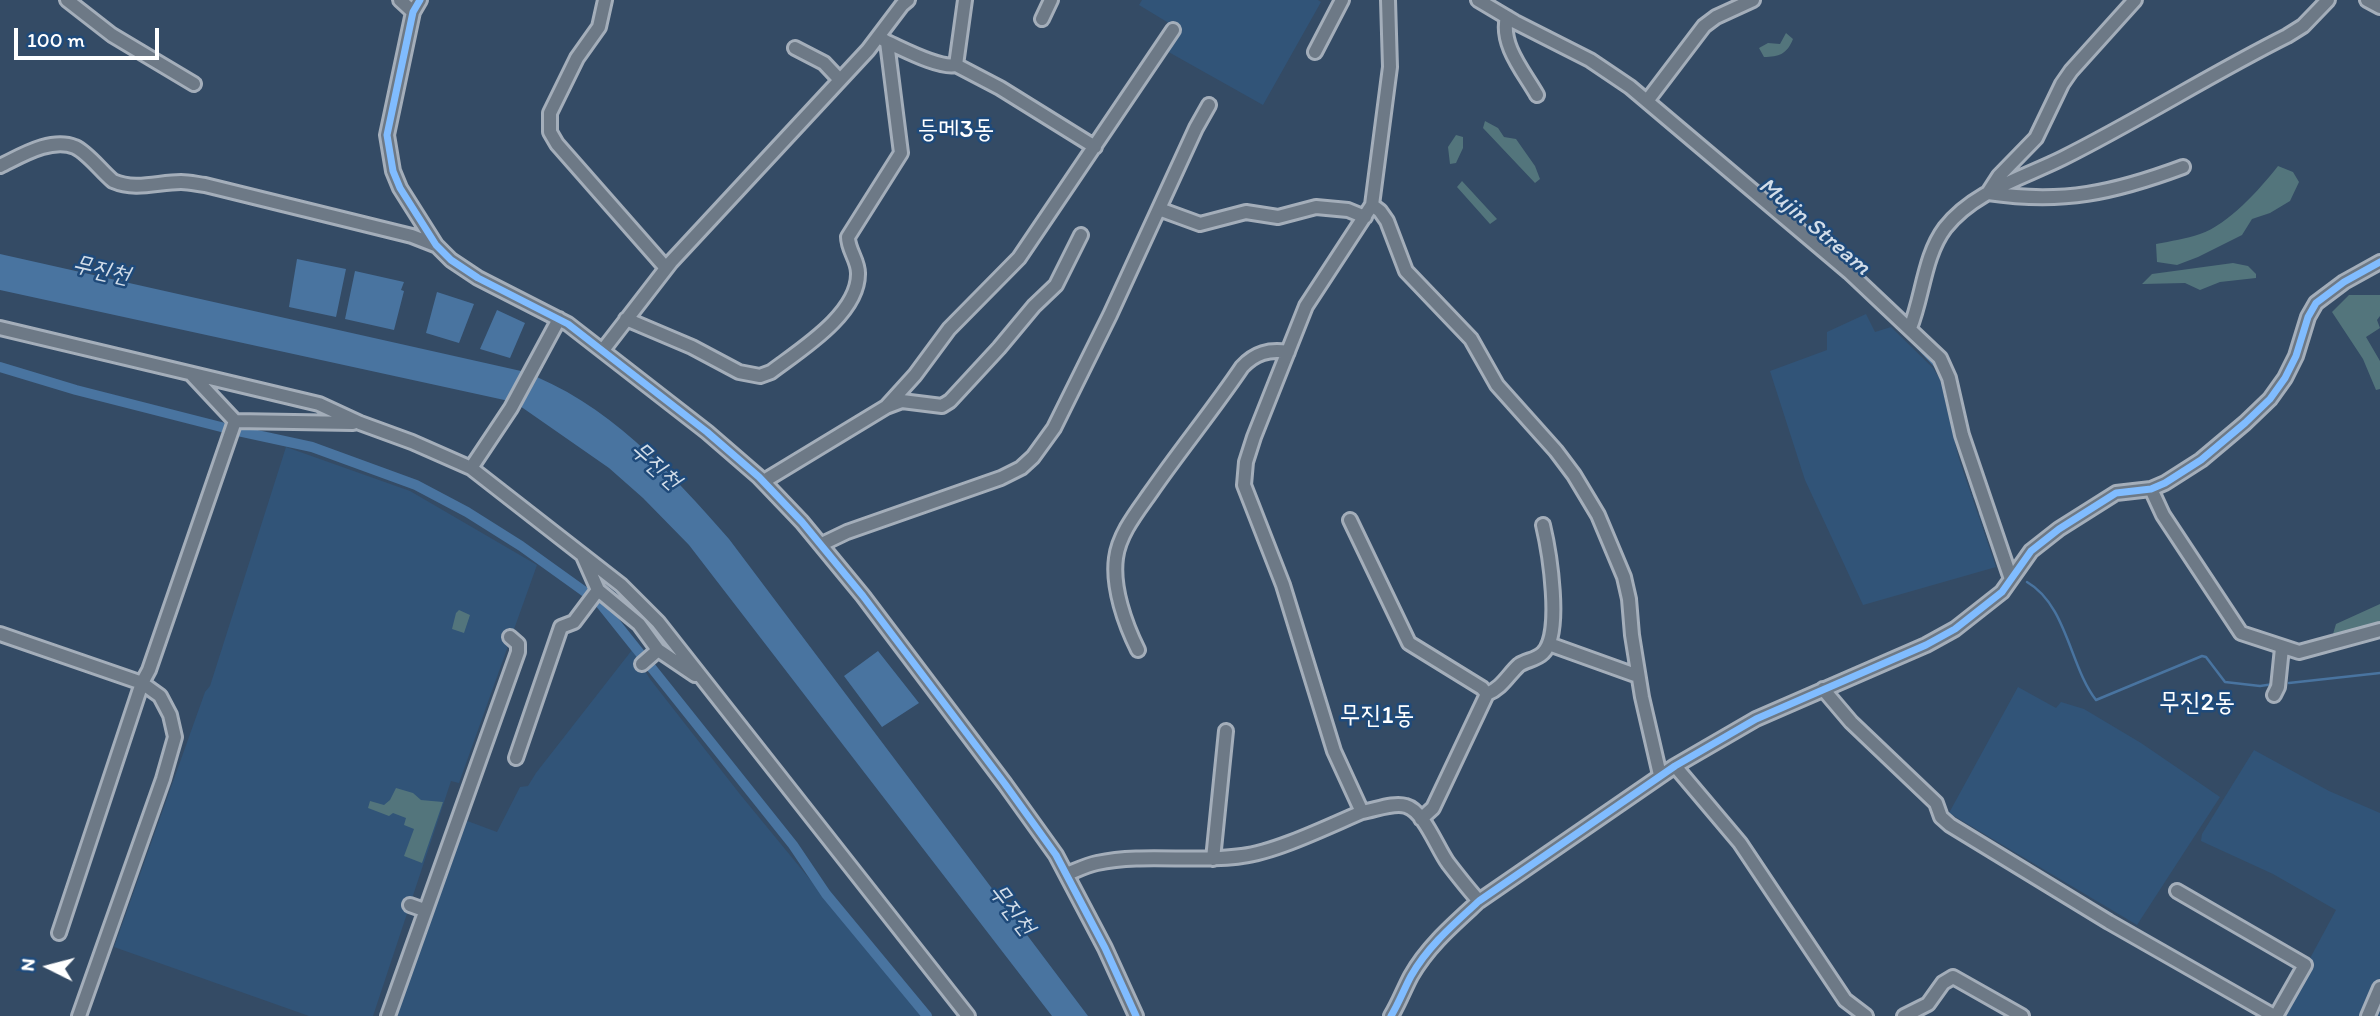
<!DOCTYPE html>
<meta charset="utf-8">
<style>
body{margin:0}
#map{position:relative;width:2380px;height:1016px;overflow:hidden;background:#344b65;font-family:Itim,sans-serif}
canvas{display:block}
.north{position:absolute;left:14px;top:932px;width:70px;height:70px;-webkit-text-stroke:5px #1f4a7a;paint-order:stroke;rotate:276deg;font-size:19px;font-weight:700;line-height:28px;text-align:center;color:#fff}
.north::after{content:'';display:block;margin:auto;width:24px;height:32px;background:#fff;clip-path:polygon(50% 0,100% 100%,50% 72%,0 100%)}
.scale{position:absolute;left:14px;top:28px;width:145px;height:32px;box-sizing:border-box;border:4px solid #fff;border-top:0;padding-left:9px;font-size:21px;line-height:24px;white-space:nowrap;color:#fff;-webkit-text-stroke:5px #1f4a7a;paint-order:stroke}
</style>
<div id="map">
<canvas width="2380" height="1016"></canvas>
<div class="north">N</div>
<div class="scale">100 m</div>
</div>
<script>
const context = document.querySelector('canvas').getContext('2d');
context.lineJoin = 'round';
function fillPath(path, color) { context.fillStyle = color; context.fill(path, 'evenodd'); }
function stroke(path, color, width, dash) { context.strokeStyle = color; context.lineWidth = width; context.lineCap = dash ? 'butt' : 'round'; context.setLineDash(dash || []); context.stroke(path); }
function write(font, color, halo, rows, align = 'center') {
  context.font = font + ' Itim,"Poor Story",sans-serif'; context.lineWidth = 5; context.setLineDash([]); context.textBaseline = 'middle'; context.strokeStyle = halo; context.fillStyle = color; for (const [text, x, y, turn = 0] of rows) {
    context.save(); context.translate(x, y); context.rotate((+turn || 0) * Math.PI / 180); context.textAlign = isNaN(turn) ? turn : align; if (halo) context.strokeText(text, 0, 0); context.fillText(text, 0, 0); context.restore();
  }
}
const built = new Path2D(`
 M1142 0H1318L1321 2 1263 105 1165 50 1177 28 1139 5Z
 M1866 314 1875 332 1891 327 1933 368 1940 379 1959 459 1996 567 1863 605 1805 480 1770 371 1827 350V332Z
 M286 447 410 491 537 565 459 783 451 781 373 1016H309L114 947 205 692 210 686Z
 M632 650 650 679 739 793 922 1016H392L462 819 497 832 520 787 528 786 536 773Z
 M2018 687 2056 708 2061 702 2084 709 2141 743 2220 797 2137 925 1949 813Z
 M2254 750 2329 791 2380 813V1016H2279L2336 910 2273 874 2201 841 2202 834Z`);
const green = new Path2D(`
 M1786 33 1793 39C1787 54 1779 57 1764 57L1759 48 1768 43 1780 44Z
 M1485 121 1498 128 1504 137 1516 139 1535 166 1540 179 1535 183 1483 128Z
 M1456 135 1463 137V148L1456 163 1450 164 1448 147Z
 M2278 166 2293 172 2299 182 2290 201 2270 213 2252 219 2242 235 2198 257 2177 265 2157 262 2156 244C2171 241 2186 239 2200 234 2228 225 2260 189 2278 166Z
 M1462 181 1497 219 1490 224 1457 187Z
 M2233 263 2248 266 2256 274V278L2220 282 2200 290 2185 283 2142 284 2152 274Z
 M2349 295H2380V316L2377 320 2380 328 2366 337 2380 361V389L2376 390 2363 359 2332 312Z
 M2380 604V624L2351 633 2333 634 2336 624Z
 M459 610 470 615 464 633 452 629 456 613Z
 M396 788 413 793 421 800 443 802 422 863 404 856 414 829 404 825 406 818 393 813 389 816 368 808 370 801 384 805 390 800Z`);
const water = new Path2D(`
 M0 254 521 371C607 401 671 473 729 539L1088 1016H1052L689 545 643 498 609 468 520 406 509 401 0 290Z
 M297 259 346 269 336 317 289 307Z
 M355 271 404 282 401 290 404 291 394 330 345 319Z
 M437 292 474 304 459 343 426 333Z
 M497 310 525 323 510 358 480 349Z
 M878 651 919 703 882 727 844 676Z`);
const stream = new Path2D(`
 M1661 123 1763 208
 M1904 333 1936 367
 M1942 379 1949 403
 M1957 440 1975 498
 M1980 513 2002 572
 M2027 582C2067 605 2070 667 2096 700L2202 656 2206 657 2225 682 2260 686 2274 684
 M2289 683 2380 673`);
const canal = new Path2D(`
 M0 367 76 390 225 428
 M238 431 312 447 416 485 467 512 521 546 599 602 793 845 826 894 927 1016`);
const minor = new Path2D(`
 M67 0 112 35 194 84
 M400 0 413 12
 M420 0 413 12 387 135 393 171 400 188 436 245 451 260 478 278 568 324 707 432 759 477 802 522 863 596 1005 784 1056 855 1105 948 1136 1016
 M605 0 599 27 577 58 550 113V132L557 144 666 268
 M1388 0 1390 67 1372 205 1306 306 1254 437 1246 462 1244 485 1283 585 1334 751 1362 812C1375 810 1394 802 1406 806 1424 811 1437 848 1448 863 1458 876 1468 889 1479 901
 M1478 0 1515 22 1590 60 1630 87 1849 272 1940 358 1949 378 1962 435 2011 579
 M2135 0 2071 71 2062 84 2036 138 1999 176 1988 193C2063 204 2113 193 2183 167
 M2367 0 2380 7
 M1507 17C1500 45 1524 72 1537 95
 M1042 19 1051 0
 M887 42C903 49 940 69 956 65L965 0
 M795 48 824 63 840 80
 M1315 52 1342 0
 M956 65 1000 88 1095 147
 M1647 101 1704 26 1716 17 1753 0
 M0 166C21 156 51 137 75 147 88 153 101 171 113 181 136 191 158 182 181 182 189 182 197 184 205 185L412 236 435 245
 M1372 205 1380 211 1387 221 1406 271 1471 339 1497 385 1556 451 1574 475 1598 515 1624 577 1629 599 1632 635 1642 697 1660 775
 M1159 209 1200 224 1246 212 1278 217 1316 207 1348 210 1365 217
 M626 319 692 347 739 372 760 376 771 372C800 350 859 314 858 273 858 260 848 250 848 237L901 153 887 42 879 37
 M0 328 319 404 360 423 412 442 471 468 621 585 658 622 968 1016
 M1910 328C1923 296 1924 256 1945 228 1974 191 2023 178 2063 158 2139 120 2211 74 2287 36L2303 26 2328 0
 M603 350 671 262 868 50 902 5 908 0
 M192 375 235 421 353 423
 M886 407 915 375 949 329 1019 258 1173 30
 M471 468 511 408 559 319
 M764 481 886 407 902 401 942 406 950 401 999 348 1034 306 1056 285 1081 235
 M2151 489 2163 515 2241 633 2299 652 2380 630
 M1350 520 1409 643 1482 688 1487 694 1433 808 1421 819
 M822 544 847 532 1001 478 1021 468 1033 457 1054 428 1110 315 1196 128 1209 105
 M583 556 598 590 639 624 658 650 695 675
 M0 634 142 683 160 696 170 715 175 737 163 779 79 1016
 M1549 644 1638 676
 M1138 650C1125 624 1112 587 1116 558 1119 534 1137 512 1151 492 1180 450 1213 410 1242 367 1255 353 1269 349 1288 352
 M642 664 658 650
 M1823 689 1851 722 1936 803 1941 817 1950 825 2109 922 2274 1016
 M1487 694C1502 688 1508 675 1519 665 1526 660 1536 660 1543 653 1563 634 1549 550 1543 525
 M2274 695 2278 687 2282 648
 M516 758 561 627 574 622 598 590
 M1675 766 1740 843 1845 1000 1866 1016
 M1213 859 1226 731
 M1067 874C1077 870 1087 865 1097 863 1145 853 1194 863 1242 856 1276 852 1329 826 1362 812
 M2177 891 2305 965 2276 1016
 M410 905 424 910
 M59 933 142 683 149 670 235 421
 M388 1016 518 652V644L510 637
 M1391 1016C1399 1003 1404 989 1411 976 1428 946 1454 924 1479 901L1675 766 1756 719 1926 645 1955 629 2002 592 2031 551 2059 529 2116 493 2151 489 2165 483 2201 460 2245 423 2270 399 2285 378 2296 356 2308 317 2316 303 2344 282 2380 262
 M1904 1016 1928 1004 1943 983 1953 977 2022 1016
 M2368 1016 2380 988`);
const cycleway = new Path2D(`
 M420 0 413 12 387 135 393 171 400 188 436 245 451 260 478 278 568 324 707 432 759 477 802 522 863 596 1005 784 1056 855 1105 948 1136 1016
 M1391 1016C1399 1003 1404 989 1411 976 1428 946 1454 924 1479 901L1675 766 1756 719 1926 645 1955 629 2002 592 2031 551 2059 529 2116 493 2151 489 2165 483 2201 460 2245 423 2270 399 2285 378 2296 356 2308 317 2316 303 2344 282 2380 262`);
const waterNames = [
 ["Mujin Stream",1814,227,40],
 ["무진천",101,271,13],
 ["무진천",655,466,42],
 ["무진천",1011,910,52]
];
const quarterNames = [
 ["등메3동",956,130],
 ["무진2동",2197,703],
 ["무진1동",1377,716]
];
fillPath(built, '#315478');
fillPath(green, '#53757c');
fillPath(water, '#4974a0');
stroke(stream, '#4974a0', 2.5);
stroke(canal, '#4974a0', 10);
stroke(minor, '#a4aeba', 18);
stroke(minor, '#6d7986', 12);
stroke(cycleway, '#80bcff', 7);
write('italic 24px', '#d2dde9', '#1f4a7a', waterNames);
write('26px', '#fff', '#1f4a7a', quarterNames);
</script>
